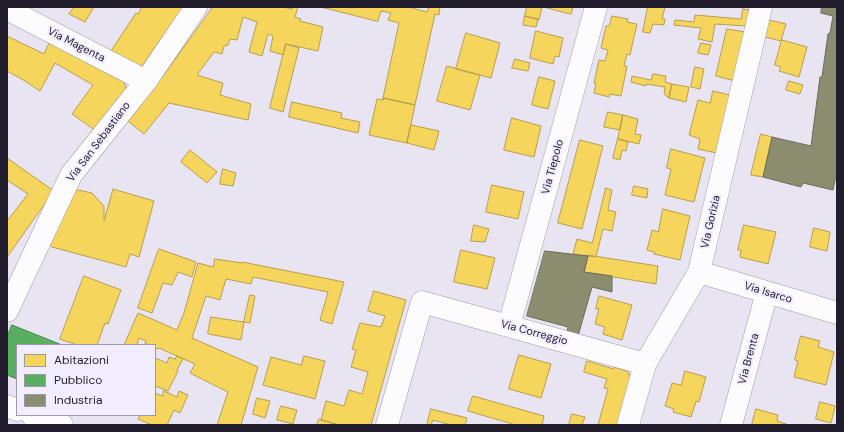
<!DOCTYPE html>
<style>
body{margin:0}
#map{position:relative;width:844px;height:432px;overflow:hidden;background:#e8e4f2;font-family:"DM Sans",sans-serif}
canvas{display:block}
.frame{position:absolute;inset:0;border:8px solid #221d2d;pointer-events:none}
.legend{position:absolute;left:16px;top:344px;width:140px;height:72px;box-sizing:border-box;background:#f1ecfe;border:1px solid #9e99aa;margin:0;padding:5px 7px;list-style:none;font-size:12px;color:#221d2d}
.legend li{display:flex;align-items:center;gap:8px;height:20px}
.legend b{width:20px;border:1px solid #9e99aa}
</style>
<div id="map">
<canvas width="844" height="432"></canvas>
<div class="frame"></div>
<ul class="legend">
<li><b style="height:11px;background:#f6d55c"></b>Abitazioni</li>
<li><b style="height:11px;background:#5aae61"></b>Pubblico</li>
<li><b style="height:11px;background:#8c8c6e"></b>Industria</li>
</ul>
</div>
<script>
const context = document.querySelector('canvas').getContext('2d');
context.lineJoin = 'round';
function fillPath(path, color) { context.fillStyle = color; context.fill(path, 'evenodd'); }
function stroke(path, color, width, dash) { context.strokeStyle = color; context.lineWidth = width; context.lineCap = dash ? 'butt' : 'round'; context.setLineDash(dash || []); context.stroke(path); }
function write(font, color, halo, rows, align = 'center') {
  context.font = font + ' "DM Sans",sans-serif'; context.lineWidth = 4; context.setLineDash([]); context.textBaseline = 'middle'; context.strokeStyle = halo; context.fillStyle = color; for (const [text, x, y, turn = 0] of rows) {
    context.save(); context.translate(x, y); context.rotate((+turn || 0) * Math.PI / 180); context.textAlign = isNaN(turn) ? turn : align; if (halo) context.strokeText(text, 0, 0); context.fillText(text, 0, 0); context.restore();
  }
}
const homes = new Path2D(`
 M74 7H94L85 22 69 14Z
 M142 7H183L142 66 135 68 109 54 136 13 138 14Z
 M213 7H283L292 9 293 7H298L295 17 301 19 300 21 323 27 318 51 286 44 283 55 270 51 273 36 268 34 262 56 249 52 257 22 243 17 237 40 230 39 228 45 224 46 222 54 214 52 197 75 223 83 220 95 251 104 248 120 169 103 144 134 128 121 163 76Z
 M321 7H408L427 12 429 7H440L439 15 435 14 415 105 383 98 399 23 388 20 391 13 381 11 378 21Z
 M527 7H542L539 20 525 16Z
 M544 7H573L571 14Z
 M648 7H665L662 19H665L664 25 653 24 650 33 643 32Z
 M743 9 750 10 746 26 715 24 712 42 698 39 701 28 674 25 675 20 694 22 695 15 741 19Z
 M525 16 538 19 536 27 523 25Z
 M612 16 628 19 627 22 637 24 630 55 627 54 624 66H627L621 96 610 94 609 97 594 93 596 83H594L599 60 605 61 608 50 601 48 606 26H609Z
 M769 20 786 24 781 41 765 37Z
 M727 29 745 32 735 81 716 76Z
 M536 31 563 38 559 57 555 56 553 64 530 58Z
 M466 33 500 43 491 78 456 69Z
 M7 36 44 54 49 43 124 82 126 89 96 131 72 114 93 85 55 63 40 91 25 81 7 71Z
 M782 40 807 47 799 77 779 71 781 67 775 65Z
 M701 43 711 45 708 55 698 53Z
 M286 44 299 48 283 112 270 108Z
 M515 59 530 63 528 71 512 68Z
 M447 66 480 75 470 110 437 101Z
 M695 67 704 69 700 89 691 87Z
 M653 74 666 76 665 82 672 84 669 98 664 94 665 87 646 84V86L631 82 632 76 651 80Z
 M539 77 555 81 548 109 532 105Z
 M789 81 803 85 800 94 786 90Z
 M672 84 689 87 686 102 669 98Z
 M713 91 730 95 717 153 698 149 700 139 689 135 698 100 710 103Z
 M383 98 415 105 407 143 369 135 377 99 383 100Z
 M292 102 342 113 341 118 360 122 358 133 289 117Z
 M608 112 623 115 620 130 604 127Z
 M623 115 638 119 635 134 641 135 639 144 618 139Z
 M512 118 541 126 534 157 504 150Z
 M411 125 439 131 434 150 407 143Z
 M761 134 772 137 763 177 751 175Z
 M618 139 628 142 626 151 622 150 620 160 613 158Z
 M580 140 603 146 582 229 558 223Z
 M671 149 705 158 694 202 665 195 671 169 667 168Z
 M190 150 217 172 207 183 181 162Z
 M7 158 54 191 7 257V221L28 194 7 180Z
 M223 169 236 173 233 186 220 184Z
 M492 185 524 192 518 219 486 212Z
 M634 186 648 189 647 198 632 195Z
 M606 188 612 190 608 210 616 212 612 231 603 229 596 257 573 254 577 239 592 243Z
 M73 189 92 193 104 206V221L113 189 154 201 139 257 130 254 126 267 52 247 48 243Z
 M663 209 690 216 680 260 654 254V252L647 250 652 230 658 232Z
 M474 225 489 229 485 242 471 241Z
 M744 225 776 232 768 264 740 257 741 250H738Z
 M814 228 830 232 827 251 810 247Z
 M159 249 196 262 192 277 178 272 172 285 163 283 152 313 138 308Z
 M461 250 495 258 487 289 454 282Z
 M587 255 658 266 656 284 584 272 588 256Z
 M215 259 242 263V262L344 282 332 324 320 320 328 292 253 277 251 284 226 279 220 300 206 296 192 338 258 367 241 425H217L228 392 190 373 195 364 159 348 158 349 155 348V345L145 344 146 341 139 338 137 345H124L138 313 177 330 184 313 198 263 213 267Z
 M84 276 121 290 108 324 105 323 97 345H77L60 339Z
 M374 291 406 300 371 425H340L321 420 326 401 344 406 349 390 362 394 368 372 351 367 356 350 352 349 360 323 381 327 385 316 368 311Z
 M250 295 255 296 250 323 244 322Z
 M599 296 632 305 622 340 603 334 605 327 595 324 599 308 596 309Z
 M211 317 244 322 241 340 208 334Z
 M801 336 820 341 818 347 834 352 826 385 794 377 798 361 795 360Z
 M519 355 551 364 541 398 509 389Z
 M177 356 183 359 177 370 178 371 168 391 155 386V358L167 363 169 357 175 359Z
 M304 356 325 361 315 399 263 385 271 357 301 365Z
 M587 361 614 369V367L627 371 631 377 617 425H598L608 389 604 388 607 379 584 372Z
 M685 371 706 377 699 402 696 401 691 417 673 412 674 409 665 406 672 383 681 385Z
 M164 391 177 397 179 391 188 395 180 413 174 410 167 425H152L138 419 140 415H155V393L162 396Z
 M473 396 544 416 542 425H516L468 411Z
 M257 398 270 401 265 418 253 414Z
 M820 402 835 406 831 423 816 419Z
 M281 406 297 410 293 424 277 420Z
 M431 409 467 418 465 425H451L433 420 431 425H427Z
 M756 409 778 415 777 421 789 425H752Z
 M572 414 585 417 582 425H569Z
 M319 419 338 425H317Z`);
const public = new Path2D(`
 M12 325 62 345H17V379L7 375V337Z`);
const industry = new Path2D(`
 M822 7H837V180H835L833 190 803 183 801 187 763 177 772 137 811 146 820 77H822L828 34 830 33 833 16 821 13Z
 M545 251 588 256 584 272 612 276V292L592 287 578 336 567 332 568 327 527 316Z`);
const minor = new Path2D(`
 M7 9 146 81
 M699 272 837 313
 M7 311 71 175 146 81 196 7
 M509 326 596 7
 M7 406 17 410
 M32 415 62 425
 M387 425 422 302 645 364
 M628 425 645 364 699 272 761 7
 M731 425 767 292`);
const streetNames = [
 ["Via Magenta",76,45,27],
 ["Via San Sebastiano",99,142,-53],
 ["Via Tiepolo",553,167,-75],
 ["Via Gorizia",711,222,-77],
 ["Via Isarco",768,293,17],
 ["Via Correggio",534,333,15],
 ["Via Brenta",749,359,-75]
];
fillPath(homes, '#f6d55c');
stroke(homes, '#b69e4e', 1);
fillPath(public, '#5aae61');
stroke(public, '#498251', 1);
fillPath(industry, '#8c8c6e');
stroke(industry, '#6c6b5a', 1);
stroke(minor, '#a19daa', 23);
stroke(minor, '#fcfbfd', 22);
write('11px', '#221d2d', '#f1ecfe', streetNames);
</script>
